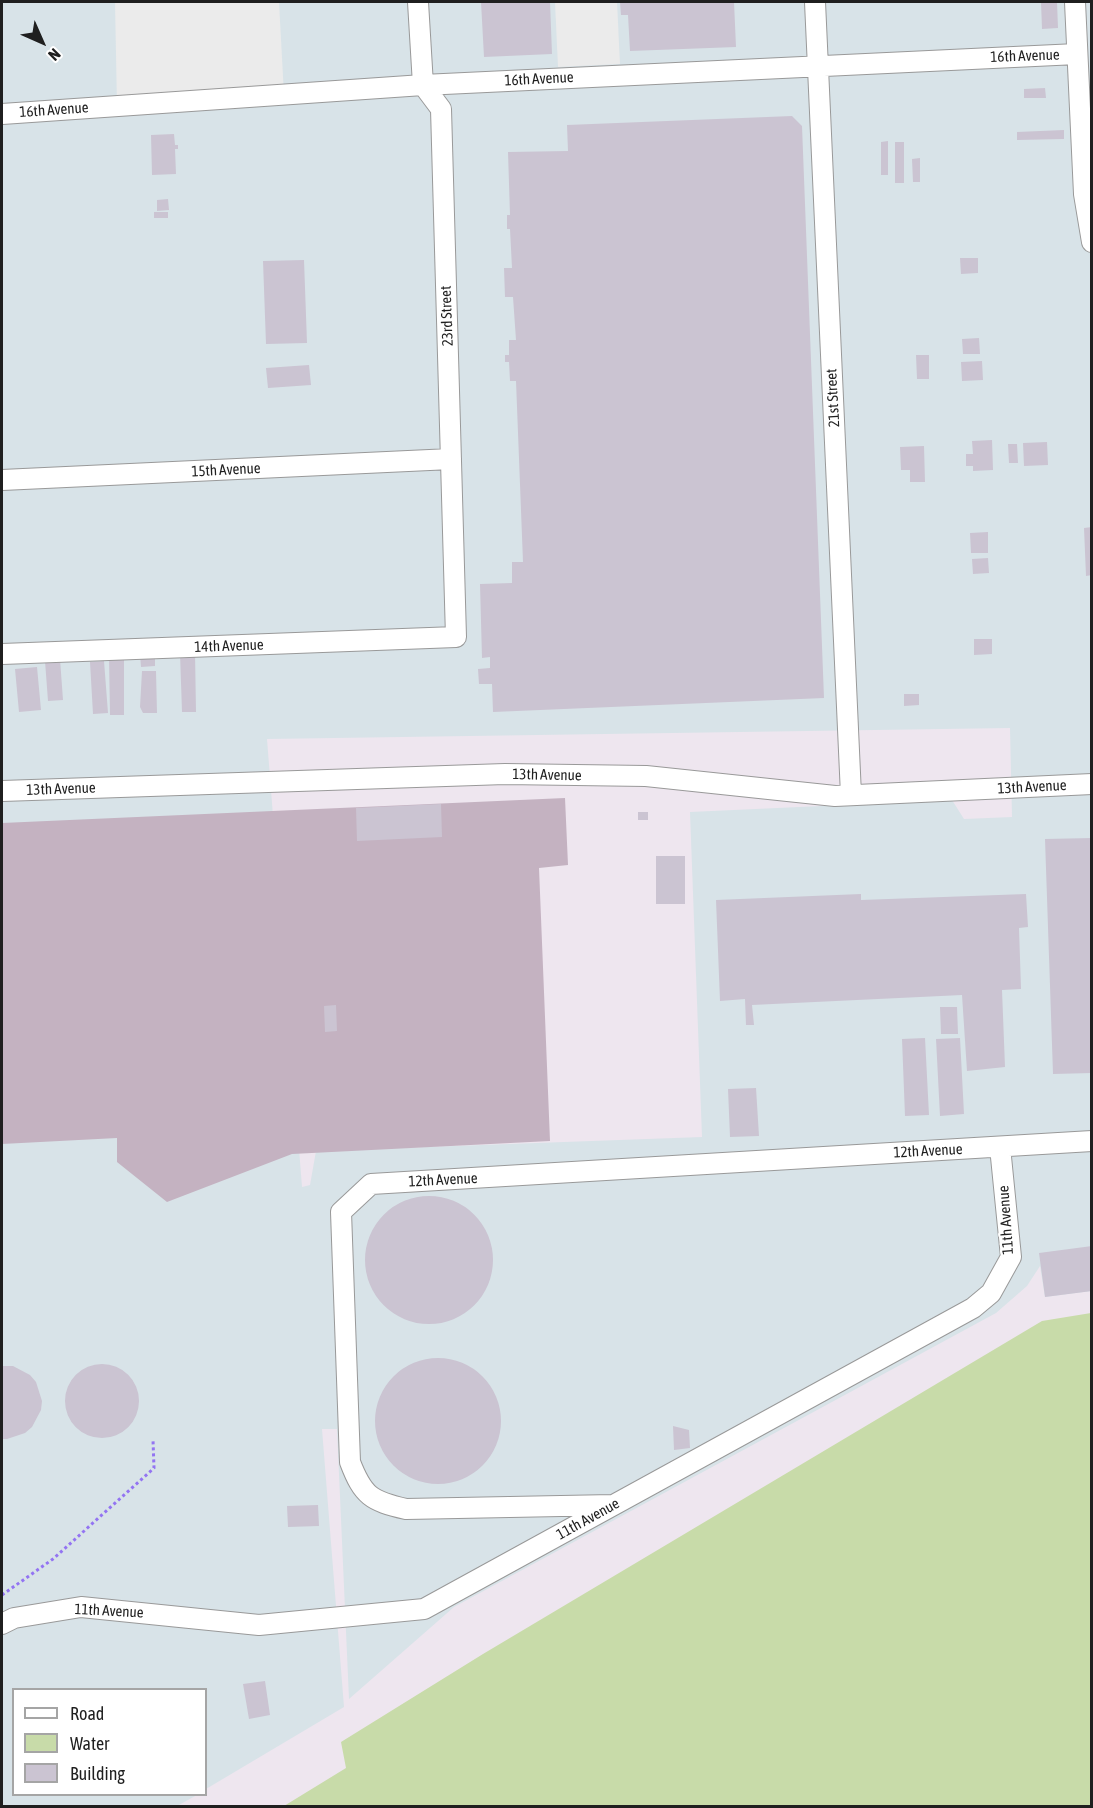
<!DOCTYPE html>
<style>
body{margin:0}
#map{position:relative;width:1093px;height:1808px;overflow:hidden;background:#eee6ef;font-family:"Asap Condensed",sans-serif}
canvas{display:block}
.frame{position:absolute;inset:0;border:3px solid #1f1f1f;pointer-events:none}
.legend{position:absolute;left:12px;top:1688px;width:195px;height:108px;box-sizing:border-box;background:#fff;border:2px solid #a5a5a5;margin:0;padding:8px 10px;list-style:none;font-size:18px;color:#1f1f1f}
.legend li{display:flex;align-items:center;gap:12px;height:30px}
.legend b{width:30px;border:2px solid #a5a5a5}
.north{position:absolute;left:12px;top:12px;width:60px;height:60px;-webkit-text-stroke:4px #fff;paint-order:stroke;rotate:135deg;font-size:16px;font-weight:700;line-height:24px;text-align:center;color:#1f1f1f}
.north::after{content:'';display:block;margin:auto;width:21px;height:27px;background:#1f1f1f;clip-path:polygon(50% 0,100% 100%,50% 72%,0 100%)}
</style>
<div id="map">
<canvas width="1093" height="1808"></canvas>
<div class="frame"></div>
<ul class="legend">
<li><b style="height:8px;background:#fff"></b>Road</li>
<li><b style="height:16px;background:#c8dba9"></b>Water</li>
<li><b style="height:16px;background:#cbc4d2"></b>Building</li>
</ul>
<div class="north">N</div>
</div>
<script>
const context = document.querySelector('canvas').getContext('2d');
context.lineJoin = 'round';
function fillPath(path, color) { context.fillStyle = color; context.fill(path, 'evenodd'); }
function stroke(path, color, width, dash) { context.strokeStyle = color; context.lineWidth = width; context.lineCap = dash ? 'butt' : 'round'; context.setLineDash(dash || []); context.stroke(path); }
function write(font, color, halo, rows, align = 'center') {
  context.font = font + ' "Asap Condensed",sans-serif'; context.lineWidth = 4.5; context.setLineDash([]); context.textBaseline = 'middle'; context.strokeStyle = halo; context.fillStyle = color; for (const [text, x, y, turn = 0] of rows) {
    context.save(); context.translate(x, y); context.rotate((+turn || 0) * Math.PI / 180); context.textAlign = isNaN(turn) ? turn : align; if (halo) context.strokeText(text, 0, 0); context.fillText(text, 0, 0); context.restore();
  }
}
const industrial = new Path2D(`
 M2 2H1091V1291L1045 1297 1040 1266 1027 1286 996 1313 454 1607 349 1699 337 1429H322L344 1707 206 1789V1690H14V1794L197 1795 177 1806H2ZM1010 728 1012 817 964 819 952 800 690 812 702 1137 316 1151 310 1185 302 1187 267 739Z`);
const construction = new Path2D(`
 M565 798 568 865 539 868 550 1141 292 1154 167 1202 117 1162V1138L2 1144V823Z`);
const parking = new Path2D(`
 M115 2H279L284 95 117 106Z
 M555 2H617L620 64 558 67Z`);
const water = new Path2D(`
 M1091 1313V1806H284L346 1768 341 1742 483 1654 1042 1321Z`);
const building = new Path2D(`
 M481 2H550L552 54 484 57Z
 M620 2H734L736 47 630 51 628 15H621Z
 M1041 2H1057L1058 28 1042 29Z
 M1045 88 1046 98H1024V89Z
 M792 116 802 126 824 698 493 712 492 684H479L478 669 490 668V657L482 658 480 584 512 583V562H523L516 381H510L509 362H505V355H509V340H516L513 297H505L504 268H512L510 229H507V215H510L508 152 568 151 567 125Z
 M1064 130V139L1017 140V132Z
 M174 134 175 145H178V149H175L176 174 152 175 151 135Z
 M888 141V175H881V142Z
 M895 142H904V183H895Z
 M920 158V182H913L912 159Z
 M168 199 169 210 157 211V200Z
 M154 212H168V218H154Z
 M960 258H978V273L961 274Z
 M304 260 307 343 266 344 263 261Z
 M979 338 980 354H963L962 339Z
 M916 355H929V379H917Z
 M982 361 983 380 962 381 961 362Z
 M309 365 311 385 268 388 266 368Z
 M992 440 993 470 973 471V466H966V454H973L972 441Z
 M1047 442 1048 465 1024 466 1023 443Z
 M1008 444H1017L1018 463H1009Z
 M924 446 925 482H910V470H901L900 447Z
 M1092 527V575L1086 576 1084 528Z
 M988 532V553H971L970 533Z
 M988 558 989 573 973 574 972 559Z
 M974 639H992V654L974 655Z
 M195 652 196 712H182L180 653Z
 M155 653V666L141 667 140 654Z
 M109 656H124V715H110Z
 M60 659 63 700 48 701 45 661Z
 M104 661 108 713 93 714 90 662Z
 M37 667 41 710 19 712 15 669Z
 M142 671H156L157 713H143L140 707Z
 M904 694H919V705L904 706Z
 M441 804 442 837 357 841 356 808Z
 M638 812H648V820H638Z
 M1092 838V1073L1053 1074 1045 839Z
 M656 856H685V904H656Z
 M861 894V900L1026 894 1028 927 1019 928 1021 989 1002 990 1005 1067 967 1071 962 995 752 1005 754 1025H746L745 999 720 1001 716 900Z
 M336 1005 337 1031 325 1032 324 1006Z
 M940 1007H957L958 1034H941Z
 M925 1038 929 1115 905 1116 902 1039Z
 M960 1038 964 1114 940 1116 936 1039Z
 M756 1088 759 1136 730 1137 728 1089Z
 M365 1260a64 64 0 1 1 128 0a64 64 0 1 1-128 0Z
 M1092 1246V1291L1045 1297 1039 1253Z
 M375 1421a63 63 0 1 1 126 0a63 63 0 1 1-126 0Z
 M65 1401a37 37 0 1 1 74 0a37 37 0 1 1-74 0Z
 M2 1366H13L30 1375 36 1382 42 1401 41 1410 32 1427 25 1433 7 1439H2Z
 M673 1426 689 1430 690 1448 674 1450Z
 M318 1505 319 1526 288 1527 287 1506Z
 M265 1681 270 1715 249 1719 243 1684Z`);
const path = new Path2D(`
 M2 1595 53 1559 154 1468 153 1440`);
const minor = new Path2D(`
 M815 2 851 795
 M1075 2 1084 194 1092 242
 M2 114 423 85 1077 54
 M2 480 451 459
 M2 654 456 637 441 109 423 85 418 2
 M2 791 505 774 646 776 835 796 1092 784
 M613 1505 406 1509C371 1501 363 1496 350 1462L341 1212 371 1184 1092 1141
 M2 1624 14 1618 81 1607 259 1625 424 1609 973 1308 991 1293 1011 1257 1000 1147`);
const streetNames = [
 ["16th Avenue",1025,56,-2],
 ["16th Avenue",539,79,-3],
 ["16th Avenue",54,110,-4],
 ["23rd Street",447,316,-92],
 ["21st Street",833,398,-93],
 ["15th Avenue",226,470,-3],
 ["14th Avenue",229,646,-2],
 ["13th Avenue",547,775,1],
 ["13th Avenue",1032,787,-3],
 ["13th Avenue",61,789,-2],
 ["12th Avenue",928,1151,-3],
 ["12th Avenue",443,1180,-3],
 ["11th Avenue",1006,1220,-94],
 ["11th Avenue",588,1519,-29],
 ["11th Avenue",109,1611,3]
];
fillPath(industrial, '#d8e3e8');
fillPath(construction, '#c4b2c1');
fillPath(parking, '#ebebeb');
fillPath(water, '#c8dba9');
fillPath(building, '#cbc4d2');
stroke(minor, '#999', 22);
stroke(path, '#9374f2', 3, [3, 3]);
stroke(minor, '#fff', 20);
write('15px', '#1f1f1f', '#fff', streetNames);
</script>
